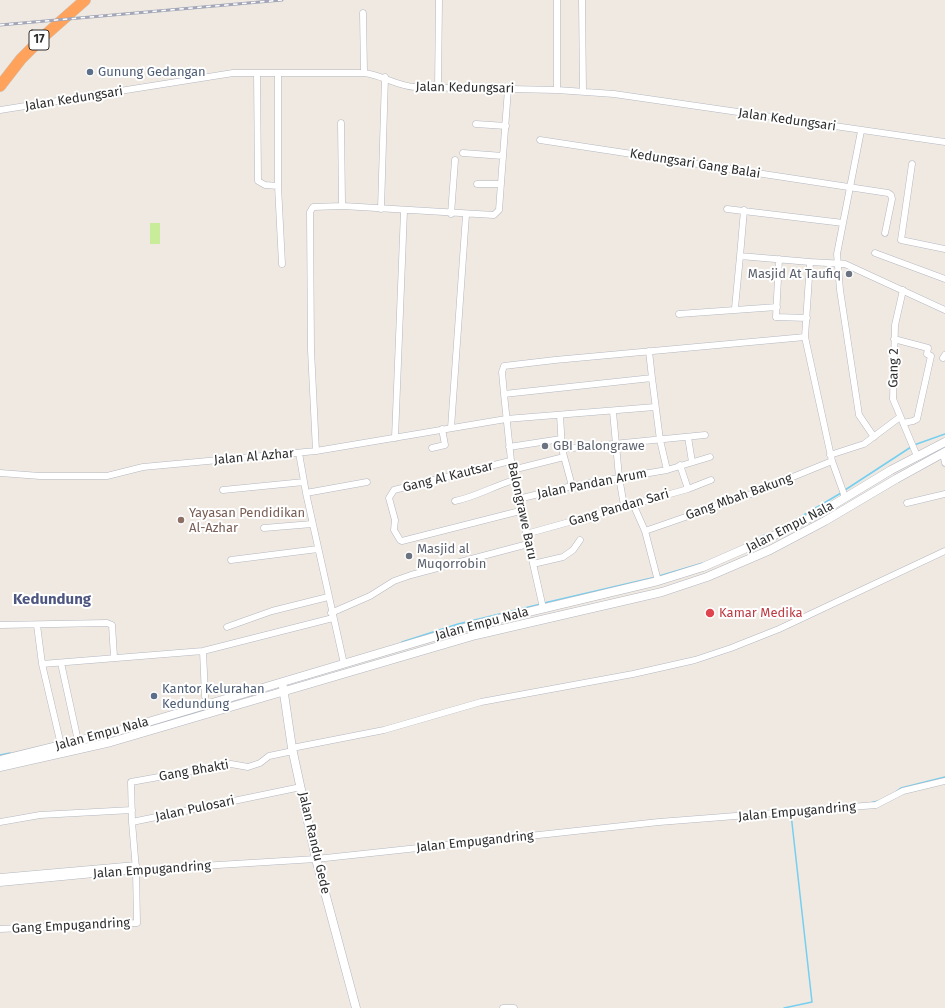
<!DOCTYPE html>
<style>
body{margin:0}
canvas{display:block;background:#efe9e1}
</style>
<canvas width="945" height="1008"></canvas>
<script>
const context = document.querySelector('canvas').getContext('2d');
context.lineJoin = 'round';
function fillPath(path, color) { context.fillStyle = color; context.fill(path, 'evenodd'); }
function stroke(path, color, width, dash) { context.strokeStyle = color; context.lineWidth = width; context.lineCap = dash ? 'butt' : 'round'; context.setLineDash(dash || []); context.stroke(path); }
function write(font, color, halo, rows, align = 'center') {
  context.font = font + ' "Fira Sans",sans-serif'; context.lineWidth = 4; context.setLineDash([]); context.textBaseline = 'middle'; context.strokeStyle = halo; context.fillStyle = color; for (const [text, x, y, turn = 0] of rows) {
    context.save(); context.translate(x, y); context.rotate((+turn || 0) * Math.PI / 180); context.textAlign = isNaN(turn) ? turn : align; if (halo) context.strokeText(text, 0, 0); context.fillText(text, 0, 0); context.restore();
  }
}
const pitch = new Path2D(`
 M150 223H160V244H150Z`);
const stream = new Path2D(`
 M914 445 945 434
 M845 490 911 447
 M792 522 841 493
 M755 540 769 533
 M659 576 703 563
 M544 603 656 577
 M402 642 458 624 541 604
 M0 755 10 753
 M894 793 901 788 945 777
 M870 803 878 801
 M784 1008 812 1002 791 814`);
const street = new Path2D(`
 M582 0 583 91
 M363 13 364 73
 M257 73 258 181 265 185 278 186V73
 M438 89 439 0
 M557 90V0
 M0 110 233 73H364C382 75 397 86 415 87L557 90 614 94 945 142
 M341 123 342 203 343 206 494 215 499 210 508 89
 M476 124 506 126
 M861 131 837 254 840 290 859 415 874 437
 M540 140 888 193 891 195 892 199 885 233
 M463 153 503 156
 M912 164 901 240 945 249
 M477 184H501
 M278 186 282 264
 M381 209 385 77
 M727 209 843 223
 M451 214 455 160
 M875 253 945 279
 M740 256 744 210
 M779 259 776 317 807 318
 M903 290 895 325 893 399 917 456
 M735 308 740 256 810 262
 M679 314 777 307
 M894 339 928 348 927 354 931 356 917 419 913 421 903 423
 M649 351 652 378
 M943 358 945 355
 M504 394 652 378 660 440 667 470
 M613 412 619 477 624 506
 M560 415 562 449 572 486
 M451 428 466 215
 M688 437 692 462
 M395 438 404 211
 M509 447 561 439
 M432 448 445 445 442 429
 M562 449 705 435
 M316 451 311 350 310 212 313 207 343 206
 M299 453 306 493 344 664
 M943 453 945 463
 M830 455 864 444 900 417
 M510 461 394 490 389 498 395 520 394 530 400 540 402 541 520 511
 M680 465 688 489
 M512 470 564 457
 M0 473 40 476H107L143 467 316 451 506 419 655 407
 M223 490 304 482
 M306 493 367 482
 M845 497 832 461 805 337 810 262 845 264 945 310
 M518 499 572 486 667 470 710 457
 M455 501C475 497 494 486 514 480
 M907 503 945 494
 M633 504 645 531 658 581
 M264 528 312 524
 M645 531 746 496 832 461
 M526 534 688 489 711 480
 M231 560 318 549
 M533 564 563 557 573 550 580 540
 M543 608 512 470 504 394 502 372 504 366 555 360 805 337
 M331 613 370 596 394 581 411 575 528 544
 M0 625 107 623 112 625 114 657
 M37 625 42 664 203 651 333 618
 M227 627 272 611 328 597
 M203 651 205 696
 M61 663 78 741
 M42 664 61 745
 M292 748 384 730 481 702 633 674 695 660 731 648 779 629 945 551
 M0 822 40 815 132 810
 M132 822 131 782 231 764 248 767 260 763 269 756 293 751
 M0 877 136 865
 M0 883 136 870 316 859 659 822 876 805 903 791 945 781
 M0 929 137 923 136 870 132 822 301 787
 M503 1008H514`);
const secondary = new Path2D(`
 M283 687 292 748 316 859 356 1008
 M0 760 118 731 474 625 658 581 703 567 767 539 820 513 891 470 945 442
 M0 767 111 742 476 635 662 592 707 577 770 550 825 521 896 479 945 452`);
const highway = new Path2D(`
 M0 86 21 59 43 37 85 0`);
const rail = new Path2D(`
 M0 25 282 0`);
const markers = [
 [90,72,4,"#5c6f8a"],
 [849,274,4,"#6b7280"],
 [545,446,4,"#6b7280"],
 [181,520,4,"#8d6e63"],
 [409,556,4,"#6b7280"],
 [710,613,5,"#e0444e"],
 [154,696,4,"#5c6f8a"]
];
const shields = [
 [39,40,20]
];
const shieldNames = [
 ["17",39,40]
];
const serviceNames = [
 ["Gunung Gedangan",98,72],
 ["Kantor Kelurahan",162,689],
 ["Kedundung",162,704]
];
const streetNames = [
 ["Jalan Kedungsari",465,88,1],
 ["Jalan Kedungsari",74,99,-9],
 ["Jalan Kedungsari",787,120,8],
 ["Kedungsari Gang Balai",695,164,9],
 ["Gang 2",894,368,-89],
 ["Jalan Al Azhar",254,457,-5],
 ["Gang Al Kautsar",448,477,-14],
 ["Jalan Pandan Arum",592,484,-11],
 ["Gang Mbah Bakung",739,497,-20],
 ["Gang Pandan Sari",619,508,-16],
 ["Balongrawe Baru",522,511,78],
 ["Jalan Empu Nala",790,527,-27],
 ["Jalan Empu Nala",482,624,-15],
 ["Jalan Empu Nala",102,734,-15],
 ["Gang Bhakti",194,771,-10],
 ["Jalan Pulosari",195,809,-12],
 ["Jalan Empugandring",797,812,-5],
 ["Jalan Empugandring",475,842,-6],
 ["Jalan Randu Gede",314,843,77],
 ["Jalan Empugandring",152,870,-4],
 ["Gang Empugandring",71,926,-3]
];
const worshipNames = [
 ["Masjid At Taufiq",841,274,"right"],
 ["GBI Balongrawe",553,446],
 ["Masjid al",417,549],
 ["Muqorrobin",417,564]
];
const educationNames = [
 ["Yayasan Pendidikan",189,513],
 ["Al-Azhar",189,528]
];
const healthNames = [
 ["Kamar Medika",719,613]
];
const quarterNames = [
 ["Kedundung",52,600]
];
fillPath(pitch, '#c9ec9a');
stroke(stream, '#75cff0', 1.5);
stroke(street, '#b4b7c1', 7);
stroke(secondary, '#b4b7c1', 9);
stroke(highway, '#c9c9c9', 12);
stroke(street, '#fff', 6);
stroke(secondary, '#fff', 8);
stroke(highway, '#ffa35c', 11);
stroke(rail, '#a3a6b8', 3);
stroke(rail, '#fff', 1.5, [4.5]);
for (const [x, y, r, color] of markers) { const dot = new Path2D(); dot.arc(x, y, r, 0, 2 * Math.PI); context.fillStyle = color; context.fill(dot); stroke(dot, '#fff', 1.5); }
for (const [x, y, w] of shields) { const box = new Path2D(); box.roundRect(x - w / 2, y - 10, w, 20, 3); context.fillStyle = '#fff'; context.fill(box); stroke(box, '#2e2e2e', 1); }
write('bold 12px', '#2e2e2e', null, shieldNames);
write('13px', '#4e5e75', '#fff', serviceNames, 'left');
write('13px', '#2e2e2e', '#fff', streetNames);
write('13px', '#5b616d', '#fff', worshipNames, 'left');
write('13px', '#785e54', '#fff', educationNames, 'left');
write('13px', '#be3a42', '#fff', healthNames, 'left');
write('bold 15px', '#4d5680', '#fff', quarterNames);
</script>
